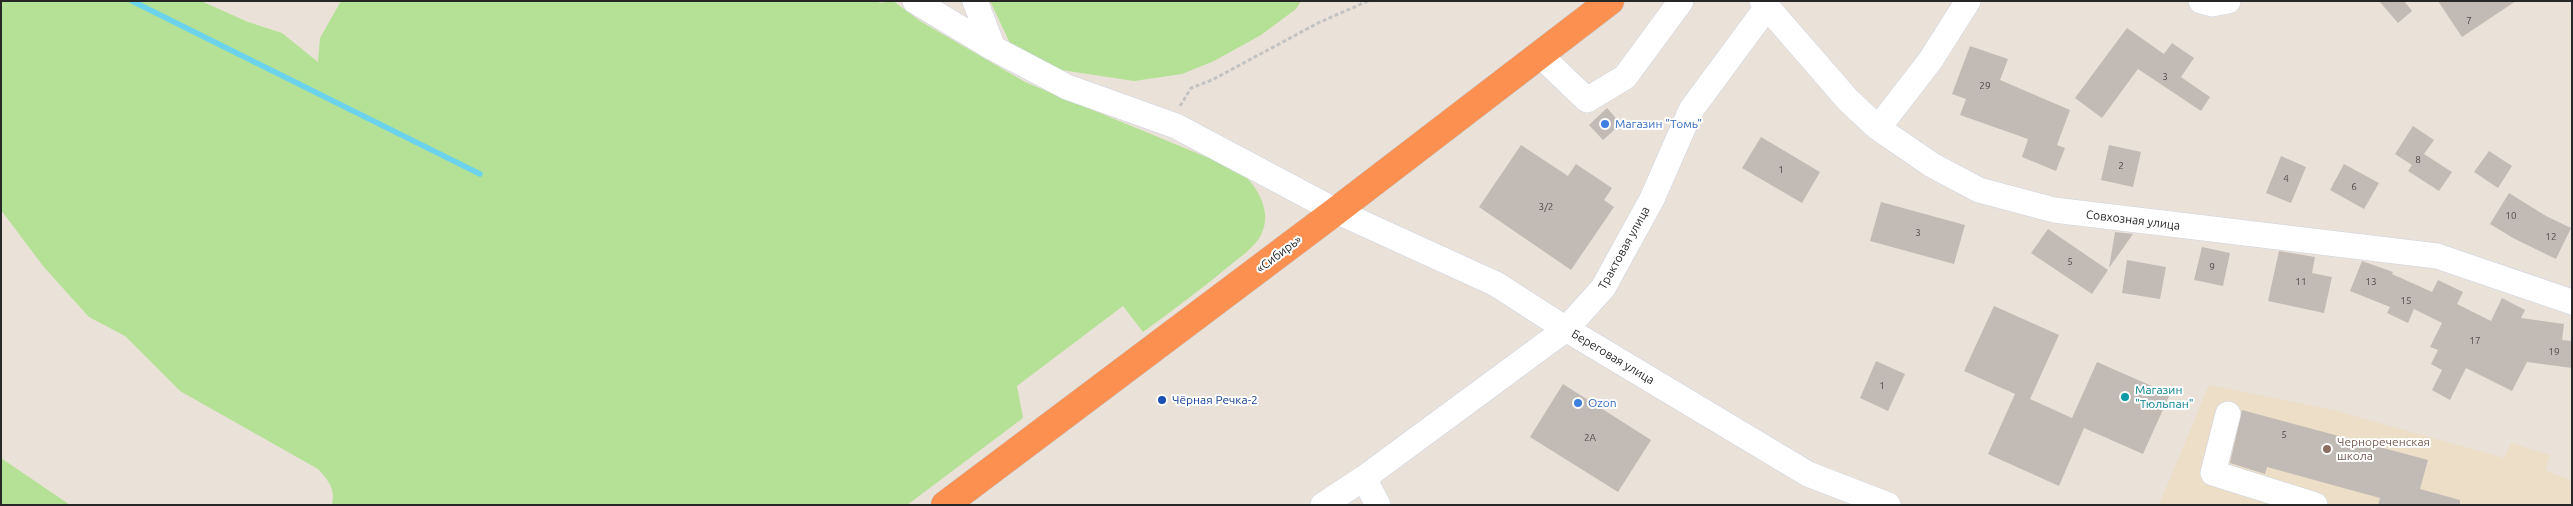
<!DOCTYPE html>
<meta charset="utf-8">
<style>
body{margin:0}
#map{position:relative;width:2573px;height:506px;overflow:hidden;background:#eae1d8;font-family:Ubuntu,sans-serif}
canvas{display:block}
.frame{position:absolute;inset:0;border:2px solid #272727;pointer-events:none}
</style>
<div id="map">
<canvas width="2573" height="506"></canvas>
<div class="frame"></div>
</div>
<script>
const context = document.querySelector('canvas').getContext('2d');
context.lineJoin = 'round';
function fillPath(path, color) { context.fillStyle = color; context.fill(path, 'evenodd'); }
function stroke(path, color, width, dash) { context.strokeStyle = color; context.lineWidth = width; context.lineCap = dash ? 'butt' : 'round'; context.setLineDash(dash || []); context.stroke(path); }
function write(font, color, halo, rows, align = 'center') {
  context.font = font + ' Ubuntu,sans-serif'; context.lineWidth = 4; context.setLineDash([]); context.textBaseline = 'middle'; context.strokeStyle = halo; context.fillStyle = color; for (const [text, x, y, turn = 0] of rows) {
    context.save(); context.translate(x, y); context.rotate((+turn || 0) * Math.PI / 180); context.textAlign = isNaN(turn) ? turn : align; if (halo) context.strokeText(text, 0, 0); context.fillText(text, 0, 0); context.restore();
  }
}
const education = new Path2D(`
 M2209 385 2333 410 2504 458 2511 443 2550 455 2545 470 2570 480 2572 505H2159Z`);
const green = new Path2D(`
 M1 1H201L248 22 282 33 318 62 320 38 341 1H877L880 3 893 1 920 21 1025 82 1240 171C1257 186 1273 211 1261 235 1254 248 1240 257 1228 267 1200 290 1172 311 1143 332L1123 306 1017 386 1023 418 907 505H332C336 489 328 480 318 469L180 391 125 336 89 317 43 266 1 210Z
 M990 1H1301L1296 9 1261 35 1214 61 1182 74 1134 81 1055 69 1010 43Z
 M1 458 70 505H1Z`);
const stream = new Path2D(`
 M132 1 480 174`);
const building = new Path2D(`
 M2379 1H2404L2412 11 2398 23Z
 M2438 1H2516L2462 37Z
 M2127 28 2164 54 2172 43 2194 58 2181 77 2210 97 2201 111 2138 69 2102 118 2075 98Z
 M1970 46 2008 59 2000 80 2070 110 2057 145 2065 148 2056 171 2022 157 2028 139 1960 115 1966 99 1952 94Z
 M1607 108 1621 124 1603 140 1589 125Z
 M2413 126 2434 140 2424 154 2452 172 2439 191 2408 171 2412 165 2395 154Z
 M1761 137 1820 172 1802 203 1742 168Z
 M1521 145 1568 176 1576 164 1612 188 1604 200 1614 207 1571 270 1479 207Z
 M2109 145 2141 152 2133 187 2101 180Z
 M2489 151 2512 166 2498 188 2474 172Z
 M2281 156 2306 167 2291 203 2266 193Z
 M2344 164 2379 183 2364 209 2330 190Z
 M2509 193 2546 216 2571 228 2556 259 2513 238 2490 224Z
 M1881 202 1965 225 1954 264 1870 241Z
 M2048 229 2108 270 2092 294 2031 253Z
 M2115 232 2133 234 2109 268Z
 M2202 247 2230 253 2223 286 2194 280Z
 M2279 251 2315 257 2312 273 2332 277 2324 313 2268 301Z
 M2127 260 2166 267 2160 299 2122 293Z
 M2362 261 2393 272 2392 274 2432 292 2438 280 2463 292 2457 304 2491 321 2502 298 2525 310 2521 318 2564 324 2562 340 2572 341V368L2527 362 2512 391 2466 368 2450 400 2432 390 2442 370 2431 364 2438 350 2430 347 2442 323 2414 309 2408 323 2387 313 2390 307 2350 291Z
 M1994 306 2059 335 2030 399 2072 418 2097 362 2170 394 2143 454 2084 428 2059 486 1988 454 2015 394 1964 371Z
 M1876 361 1905 374 1888 411 1860 398Z
 M1563 384 1651 440 1618 492 1530 437Z
 M2242 410 2428 460 2420 489 2460 500V505H2378L2380 498 2267 467 2265 474 2230 463Z`);
const path = new Path2D(`
 M1180 106 1191 88 1212 80 1318 23 1368 1`);
const minor = new Path2D(`
 M915 1 993 48
 M975 1 993 48 1067 87 1176 126 1336 211 1496 284 1566 329 1808 474 1888 505
 M1762 1 1848 100 1878 128 1932 165 1979 190 2054 210 2437 256 2572 302
 M2201 1 2212 4 2228 1
 M1540 55 1587 100 1625 77 1681 1
 M1878 128 1930 61 1968 1
 M2228 414 2213 473 2315 505
 M1364 478 1378 505
 M1323 505 1364 478 1566 329 1603 288 1652 199 1691 110 1767 7`);
const highway = new Path2D(`
 M945 505 1336 211 1610 1`);
const markers = [
 [1605,124,5,"#3f7fe0"],
 [2125,397,5,"#0f9aa8"],
 [1162,400,5,"#1a4fb4"],
 [1578,403,5,"#3f7fe0"],
 [2327,449,5,"#8d6e63"]
];
const numberNames = [
 ["7",2469,21],
 ["3",2165,77],
 ["29",1985,86],
 ["8",2418,160],
 ["2",2121,166],
 ["1",1781,170],
 ["4",2286,179],
 ["6",2354,187],
 ["3/2",1546,207],
 ["10",2511,216],
 ["3",1918,233],
 ["12",2551,237],
 ["5",2070,262],
 ["9",2212,267],
 ["11",2301,282],
 ["13",2371,282],
 ["15",2406,301],
 ["17",2475,341],
 ["19",2554,352],
 ["1",1882,386],
 ["5",2284,435],
 ["2А",1590,438]
];
const shopNames = [
 ["Магазин \"Томь\"",1615,124],
 ["Ozon",1588,403]
];
const streetNames = [
 ["Совхозная улица",2133,220,7],
 ["Трактовая улица",1624,248,-61],
 ["«Сибирь»",1279,254,-37],
 ["Береговая улица",1613,357,31]
];
const cultureNames = [
 ["Магазин",2135,390],
 ["\"Тюльпан\"",2135,404]
];
const transitNames = [
 ["Чёрная Речка-2",1172,400]
];
const educationNames = [
 ["Чернореченская",2337,442],
 ["школа",2337,456]
];
fillPath(education, '#ecdec7');
fillPath(green, '#b4e195');
stroke(stream, '#6bd3ec', 5.5);
fillPath(building, '#c2bbb5');
stroke(minor, '#ced3e1', 26);
stroke(highway, '#c3c3c3', 29);
stroke(path, '#c3c3c3', 3, [4, 2.5]);
stroke(minor, '#fff', 25);
stroke(highway, '#fc9051', 28);
for (const [x, y, r, color] of markers) { const dot = new Path2D(); dot.arc(x, y, r, 0, 2 * Math.PI); context.fillStyle = color; context.fill(dot); stroke(dot, '#fff', 2); }
write('10px', '#4e4c4a', null, numberNames);
write('12px', '#366cbe', '#fff', shopNames, 'left');
write('12px', '#272727', '#fff', streetNames);
write('12px', '#0d838f', '#fff', cultureNames, 'left');
write('12px', '#164399', '#fff', transitNames, 'left');
write('12px', '#785e54', '#fff', educationNames, 'left');
</script>
